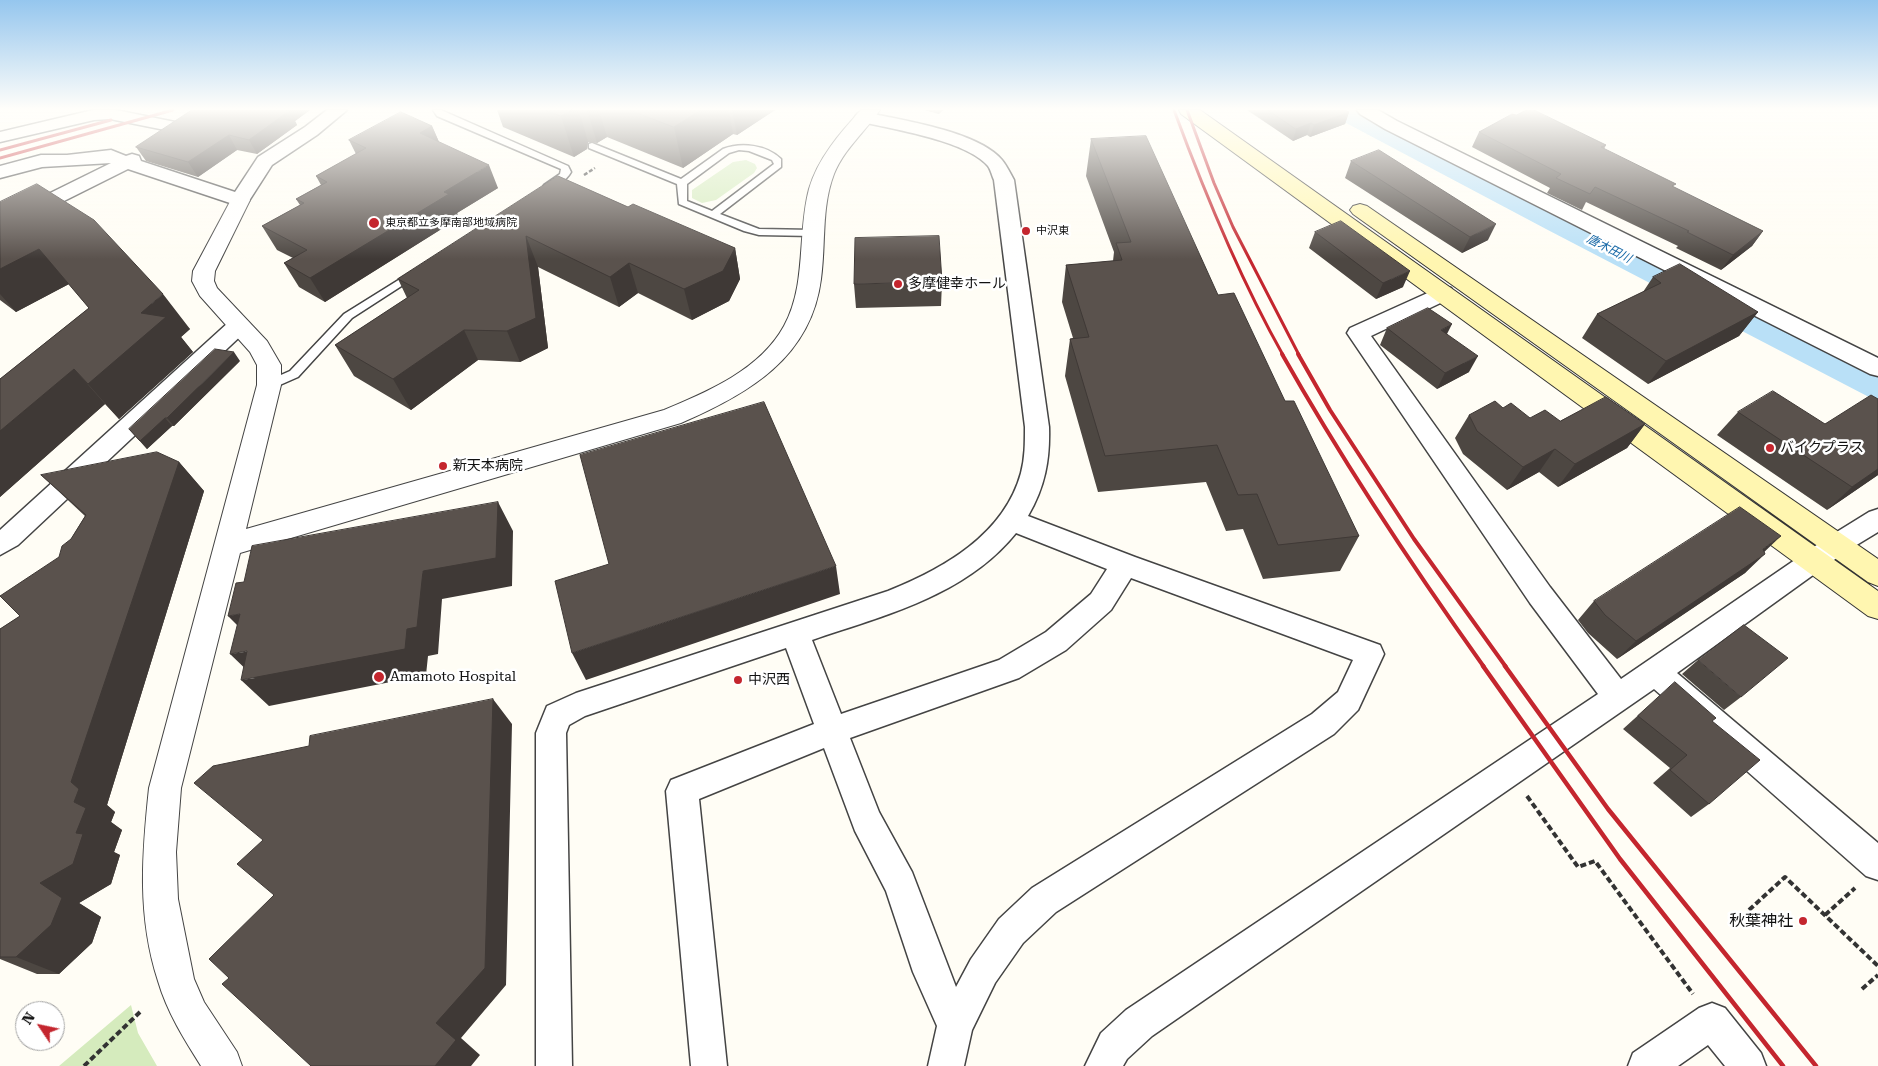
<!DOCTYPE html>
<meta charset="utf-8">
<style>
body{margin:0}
#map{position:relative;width:1878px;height:1066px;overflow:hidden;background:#fffdf5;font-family:"Roboto Serif",serif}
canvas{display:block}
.north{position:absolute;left:15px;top:1001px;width:50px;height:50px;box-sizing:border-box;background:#fff;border:1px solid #a0a0a0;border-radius:50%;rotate:304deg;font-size:14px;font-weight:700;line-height:20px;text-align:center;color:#111}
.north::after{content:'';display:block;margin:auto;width:18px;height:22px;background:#c4262e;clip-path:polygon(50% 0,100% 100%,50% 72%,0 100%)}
</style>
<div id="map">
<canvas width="1878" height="1066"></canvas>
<div class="north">N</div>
</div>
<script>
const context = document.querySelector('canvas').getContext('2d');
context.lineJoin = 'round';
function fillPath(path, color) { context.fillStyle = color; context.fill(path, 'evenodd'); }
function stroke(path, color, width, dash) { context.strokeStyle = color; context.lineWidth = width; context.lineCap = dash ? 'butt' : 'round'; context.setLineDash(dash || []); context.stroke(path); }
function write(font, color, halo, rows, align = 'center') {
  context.font = font + ' "Roboto Serif","Noto Sans JP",serif'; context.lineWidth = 5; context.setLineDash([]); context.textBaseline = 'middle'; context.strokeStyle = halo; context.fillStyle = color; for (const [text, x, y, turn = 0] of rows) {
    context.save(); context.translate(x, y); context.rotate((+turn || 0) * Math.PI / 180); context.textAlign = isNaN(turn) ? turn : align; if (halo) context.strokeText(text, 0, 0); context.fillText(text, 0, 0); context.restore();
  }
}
const green = new Path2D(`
 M746 160 755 164 757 168 754 173 716 200 702 203 692 198V190L733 162Z
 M131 1005 138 1033 157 1066H59Z`);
const canal = new Path2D(`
 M1328 110H1356L1564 219 1878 376V400L1867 396 1546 229 1331 115Z`);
const pathFar1 = new Path2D(`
 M584 175 595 168`);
const path = new Path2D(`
 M1527 796 1578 867 1595 861 1693 994
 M1749 910 1785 877 1878 966
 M1825 915 1855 888
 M1862 989 1878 975
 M84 1066 140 1012`);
const service = new Path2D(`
 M433 110H441L568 166 571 172C566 181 553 190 544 189V185L560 174 561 169 437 116Z
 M592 143 681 179 723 149C741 142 767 145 781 159V167L720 214 759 229 813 230 818 233 813 236 759 235 744 231 679 204 677 184 589 148V144ZM739 150 749 151 772 160 774 164 712 211 687 201V184L729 153Z
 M413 271 417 272V276L352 318 298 377 273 388H265L263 385 265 382 290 371 344 314Z`);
const minor = new Path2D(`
 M93 110H116L180 123 186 124 189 128 186 132 180 133 110 119 94 120 0 142V132Z
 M327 110H347L317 135 272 165 247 204 240 206 233 204 128 169 50 208 7 241 0 243V227L36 200 111 163 42 167 0 178V166L41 155H67L111 150 126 156 132 154 139 156 141 161 235 192 258 157 305 127Z
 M1357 110H1378L1397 121 1878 358V376L1870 374 1385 129 1360 114Z
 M864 112C900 120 978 131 1002 160 1007 166 1010 173 1014 180L1049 427C1050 460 1045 487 1028 516L1135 557 1380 645 1384 654 1358 710 1334 734 1056 912 1023 943 995 983 972 1030 964 1066H928L937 1026 913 972 886 891 855 831 824 748 699 799 727 1066H691L666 791 671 780 814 724 786 648 585 716 569 725 566 733 572 1066H536V733L547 706 576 693 888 591C943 569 1004 535 1021 473 1025 458 1025 443 1025 427L994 180C992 176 991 170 988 166 966 140 891 129 858 121L855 117 858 113ZM1016 533 1107 569 1091 594 1046 632 999 660 841 714 812 640C885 615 965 596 1016 533ZM1131 578 1353 660 1338 692 1312 714 1032 888 999 919 971 959 956 987 912 872 879 812 850 738 1019 678 1066 650 1111 610Z
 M1443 286 1451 288 1454 293 1451 298 1371 336 1550 587 1621 679 1827 538 1869 512 1878 509V532L1845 552 1677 673 1878 843V880L1866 876 1654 689 1152 1036 1127 1059 1123 1066H1085L1101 1033 1126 1010 1598 694 1530 603 1347 333 1350 328Z
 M238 319 246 321 249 326 246 331 18 545 0 555V530L230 321Z
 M1712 1003 1725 1008 1761 1053 1766 1066H1725L1708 1045 1678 1066H1628L1633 1053 1699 1008Z`);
const tertiary = new Path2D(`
 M861 110H880C865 132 844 149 834 174 821 208 826 244 821 279 811 358 748 394 681 423L240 553 181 788 176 852 178 899 194 979 204 1002 237 1052 242 1066H201C184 1039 167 1012 158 981 137 916 142 854 149 788L257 385V365L250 352 200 296 192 281 193 271 233 196 240 194 247 196 250 200 215 271 214 281 217 288 267 341 281 365V385L246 529 664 410C707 392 760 370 784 326 807 284 797 234 809 189 818 158 840 133 861 110Z`);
const secondary = new Path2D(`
 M1179 110H1200L1878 591V619L1868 616 1181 114Z
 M1360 204 1367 206 1878 559V586L1868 582 1353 214 1350 210 1353 206Z`);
const railFar2 = new Path2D(`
 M1174 110C1205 194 1239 277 1283 355
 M1187 110 1214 183 1233 227 1299 355
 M0 150 111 120
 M0 158 173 110`);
const railFar1 = new Path2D(`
 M1282 354C1343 462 1412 566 1484 667
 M1298 354 1330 410 1414 539 1506 667`);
const rail = new Path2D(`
 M1483 666 1620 859 1783 1066
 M1505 666 1608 809 1816 1066`);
const wall = new Path2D(`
 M192 110H310L295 121 297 125 257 154 237 150 198 177 146 161 136 147Z
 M497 110H775L737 135 733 134 683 168 607 137 597 143 588 142 587 149 574 157 503 127Z
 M924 110H943L939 114Z
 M1247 110H1345L1349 112 1345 124 1310 137 1307 135 1293 141Z
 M1516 115 1606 145 1604 149 1673 187 1763 231 1752 246 1721 270 1676 248 1678 246 1586 202 1582 210 1547 193 1550 188 1472 147 1479 132Z
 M432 126 439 142 498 188 457 213 459 218 325 302 299 287 284 263 293 258 277 250 262 226 300 205 296 199 321 185 316 176 356 154 349 140Z
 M1091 139 1218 295 1285 401 1359 536 1340 571 1263 579 1243 529 1226 531 1206 482 1098 492 1065 376 1070 339 1073 338 1062 302 1066 265 1113 261 1114 252 1086 176Z
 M1351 161 1488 240 1462 253 1345 178Z
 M558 176 628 207 735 248 740 279 729 301 692 320 638 293 619 307 538 267 548 348 520 362 478 360 411 410 354 376 335 345 407 298 398 279Z
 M0 202 190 329 181 337 193 352 119 419 105 404 0 497V379L89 308 69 284 16 312 0 300Z
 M1315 232 1403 287 1376 299 1309 248Z
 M1653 277 1758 312 1739 336 1648 384 1582 338 1597 314 1643 292Z
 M942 282 941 306 856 308 854 284Z
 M1387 328 1447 334 1469 372 1437 389 1380 345Z
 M240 361 174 426H172L147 449 129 429Z
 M1878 399V475L1827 510 1717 435 1738 412 1825 424Z
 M1503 408 1530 418 1560 421 1645 424 1627 448 1558 487 1539 472 1507 490 1463 454 1455 438 1469 415Z
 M179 462 204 491 107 805 115 812 111 822 122 830 114 852 120 855 111 884 79 903 101 917 92 943 59 974H37L0 959V629L20 616 71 539 85 516 41 475Z
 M1764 552 1745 573 1617 659 1588 633 1578 620 1594 601Z
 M1698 660 1741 697 1724 710 1682 674Z
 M1675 682 1712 721 1709 804 1691 817 1653 783 1670 768 1623 729Z`);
const shadedWall = new Path2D(`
 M284 110H310L295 121 297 125 257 154 249 140Z
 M572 110H579L588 142 587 149 574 157 561 116Z
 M587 110H599L607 137 597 143Z
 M701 110H729L733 134 683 168 674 127Z
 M732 110H775L737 135Z
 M1349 112 1345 124 1310 137 1314 125Z
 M1311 123 1307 135 1293 141 1296 129Z
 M432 126 442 149 420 133Z
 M229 135 237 150 198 177 188 162Z
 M489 165 498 188 457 213 459 218 325 302 310 278 444 192Z
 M1496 224 1488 240 1462 253 1470 237Z
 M1763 231 1752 246 1721 270 1733 255Z
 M526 236 538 267 548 348 520 362 507 331Z
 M735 248 740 279 729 301 692 320 684 289Z
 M39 249 69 284 16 312 0 294V269Z
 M629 263 638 293 619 307 610 277Z
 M1410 271 1403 287 1376 299 1383 283Z
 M163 294 190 329 181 337 193 352 119 419 88 384 141 313Z
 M1758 312 1739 336 1648 384 1666 361Z
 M1452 324 1444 340 1441 330Z
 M464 330 478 360 411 410 393 379Z
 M234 352 240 361 174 426 167 418Z
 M1478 356 1469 372 1437 389 1445 373Z
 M74 369 105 404 0 497V431Z
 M165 418 172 426 147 449 140 441Z
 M1645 424 1627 448 1558 487 1575 464Z
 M1555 449 1539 472 1507 490 1523 467Z
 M179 462 204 491 107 805 115 812 111 822 122 830 114 852 120 855 111 884 79 903 101 917 92 943 59 974 16 957 40 883 76 833 74 802 71 782Z
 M1878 469V475L1827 510 1852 487Z
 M498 502 513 531 512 586 442 599 438 654 428 656 426 675 269 706 241 680 255 678 230 654 407 629 423 571Z
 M1781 536 1760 556 1763 549Z
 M1765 554 1745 573 1617 659 1636 641Z
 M836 566 840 594 586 680 572 653Z
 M240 614 255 643 228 616Z
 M493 699 512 724 506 985 461 1038 480 1055 471 1066H435L436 1023Z`);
const building = new Path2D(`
 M192 110H286L289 111 249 140 229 135 188 162 136 147Z
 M545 110H572L561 116Z
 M630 110H701L674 127Z
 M1268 110H1345L1349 112 1314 125 1311 123 1296 129Z
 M1527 110H1534L1606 145 1601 147 1676 184 1672 186 1763 231 1733 255 1687 232 1689 231 1595 187 1590 194 1556 178 1561 174 1479 132 1512 114 1516 115Z
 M401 112 432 126 420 133 489 165 444 192 449 194 310 278 284 263 307 250 262 226 304 203 296 199 327 182 316 176 366 148 349 140Z
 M1146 136 1218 295 1234 293 1285 401H1294L1359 536 1278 545 1257 494 1238 495 1217 445 1105 456 1070 339 1089 337 1066 265 1122 260 1116 243 1131 242 1091 139Z
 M1379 150 1496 224 1470 237 1351 161Z
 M558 176 628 207 633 204 735 248 723 271 684 289 629 263 610 277 526 236 536 318 507 331 464 330 393 379 335 345 419 290 398 279Z
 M37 184 94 220 163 294 141 313 166 317 88 384 74 369 0 431V379L89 308 39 249 0 269V202Z
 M1341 221 1410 271 1383 283 1315 232Z
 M939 236 942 282 854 284 855 238Z
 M1680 264 1758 312 1666 361 1597 314 1661 283 1653 277Z
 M1428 308 1452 324 1441 330 1478 356 1445 373 1387 328Z
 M215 349 234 352 167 418H165L140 441 129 429Z
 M1773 391 1825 424 1871 395 1878 399V469L1852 487 1738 412Z
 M1606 397 1645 424 1575 464 1555 449 1523 467 1477 431 1469 415 1495 401 1503 408 1511 403 1530 418 1545 410 1560 421Z
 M764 402 836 566 572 653 555 581 609 564 580 455Z
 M157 452 179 462 71 782 79 789 74 802 86 808 76 833 83 834 73 864 40 883 62 898 51 925 16 957H0V629L20 616 0 596 59 557 62 546 71 539 86 515 41 475Z
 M498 502 496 558 423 571 417 627 407 629 405 649 241 680 247 651 230 654 240 614 228 616 236 583 244 582 252 546Z
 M1740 507 1781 536 1763 549 1765 554 1636 641 1605 615 1594 601Z
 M1744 625 1788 658 1741 697 1698 660Z
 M1675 682 1716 718 1712 721 1760 760 1709 804 1670 770 1687 755 1638 716Z
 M493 699 485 968 436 1023 456 1040 435 1066H311L222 984 229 978 209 959 274 895 237 864 263 840 194 783 213 766 309 746 310 736Z`);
const markers = [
 [374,223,6,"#c4262e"],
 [1026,231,5,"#c4262e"],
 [898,284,5,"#c4262e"],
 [1770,448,5,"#c4262e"],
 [443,466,5,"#c4262e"],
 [379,677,6,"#c4262e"],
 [738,680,5,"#c4262e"],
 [1803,921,5,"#c4262e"]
];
const farPoinames = [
 ["東京都立多摩南部地域病院",385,223],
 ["中沢東",1036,231]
];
const farWaternames = [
 ["唐木田川",1609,249,27]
];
const poiNames = [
 ["多摩健幸ホール",908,284],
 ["バイクプラス",1780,448],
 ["新天本病院",453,466],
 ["Amamoto Hospital",390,677],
 ["中沢西",748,680]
];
const nearPoinames = [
 ["秋葉神社",1793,921]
];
fillPath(green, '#d5ebbd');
fillPath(canal, '#b9e0f7');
stroke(service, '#444', 3);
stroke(minor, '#444', 3);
stroke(tertiary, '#444', 2);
stroke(secondary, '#333', 2);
stroke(pathFar1, '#333', 2.5, [4, 2]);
stroke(path, '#333', 4, [6, 3]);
fillPath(service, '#fff');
fillPath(minor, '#fff');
fillPath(tertiary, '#fff');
fillPath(secondary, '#fff6b0');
stroke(railFar2, '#c4262e', 3);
stroke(railFar1, '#c4262e', 4);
stroke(rail, '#c4262e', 4.5);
fillPath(wall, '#4d4742');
fillPath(shadedWall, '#3f3936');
fillPath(building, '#5a524d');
stroke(building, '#3f3936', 1);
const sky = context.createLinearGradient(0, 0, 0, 259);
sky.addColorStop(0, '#95c6ee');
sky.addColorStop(0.42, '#fffefa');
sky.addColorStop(1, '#fffefa00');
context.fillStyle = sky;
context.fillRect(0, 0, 1878, 259);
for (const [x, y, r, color] of markers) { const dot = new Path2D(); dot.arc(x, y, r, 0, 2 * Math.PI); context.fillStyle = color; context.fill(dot); stroke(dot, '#fff', 2); }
write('11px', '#111', '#fff', farPoinames, 'left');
write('italic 12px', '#1768a6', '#fff', farWaternames);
write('14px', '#111', '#fff', poiNames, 'left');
write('16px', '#111', '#fff', nearPoinames, 'right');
</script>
